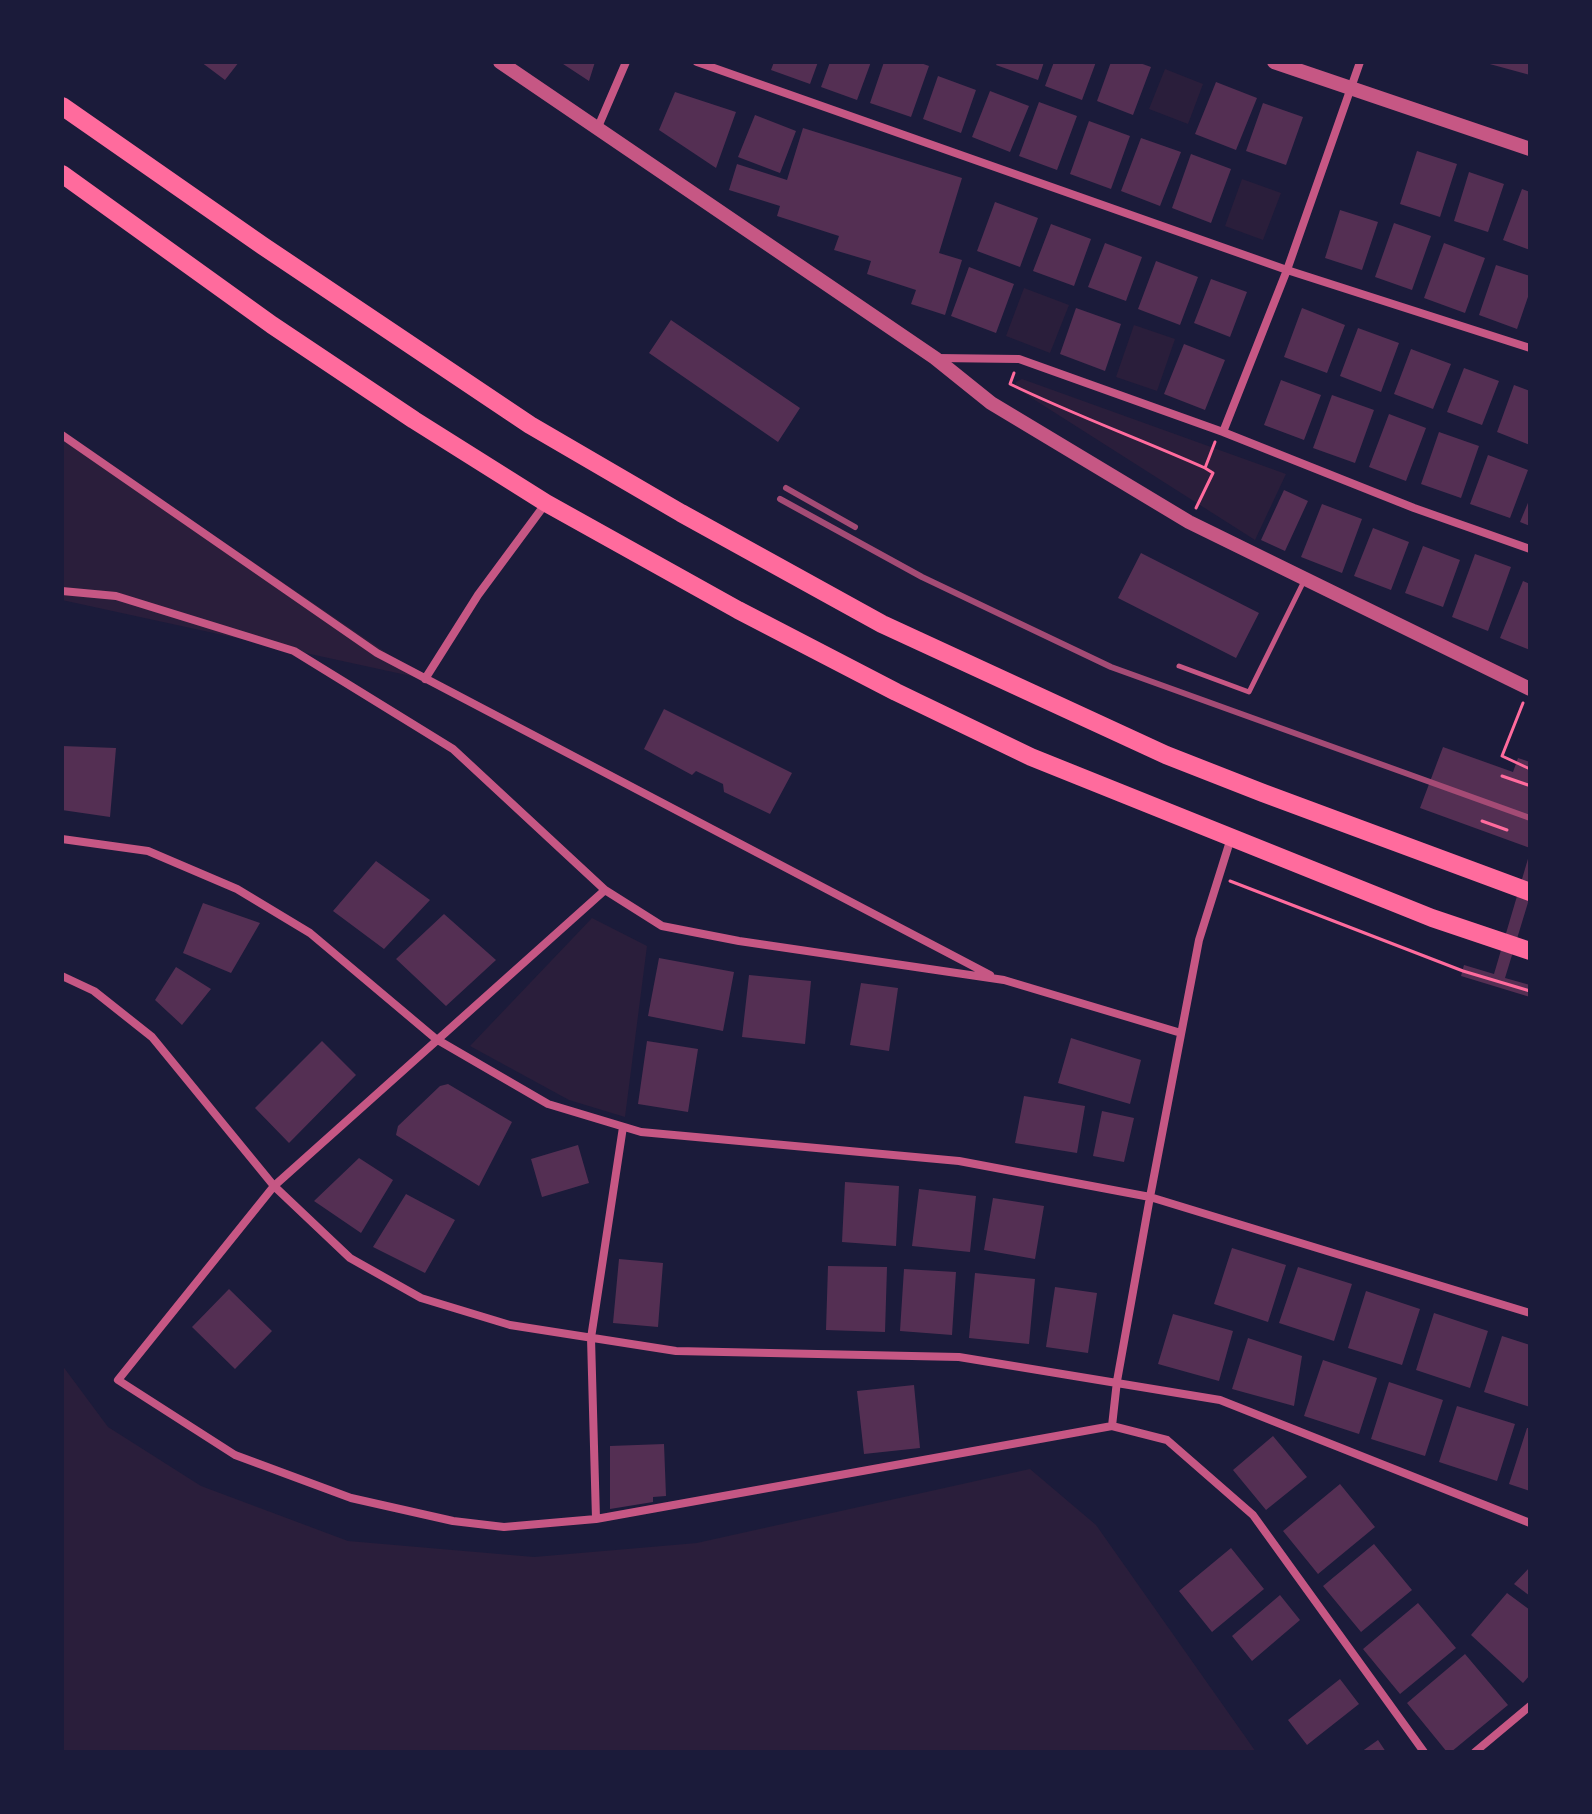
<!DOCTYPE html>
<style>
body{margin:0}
#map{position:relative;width:1592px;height:1814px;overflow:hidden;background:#1b1b3a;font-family:"Golos Text",sans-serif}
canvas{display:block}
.frame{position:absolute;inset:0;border:64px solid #1b1b3a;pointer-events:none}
</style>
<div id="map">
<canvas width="1592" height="1814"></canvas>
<div class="frame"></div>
</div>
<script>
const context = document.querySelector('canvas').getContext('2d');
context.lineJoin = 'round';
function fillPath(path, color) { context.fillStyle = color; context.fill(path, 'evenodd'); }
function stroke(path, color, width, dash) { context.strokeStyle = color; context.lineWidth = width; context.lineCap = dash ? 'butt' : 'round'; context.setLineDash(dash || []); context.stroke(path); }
const green = new Path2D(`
 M1165 69 1203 84 1188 124 1149 109Z
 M1242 179 1281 193 1263 240 1225 226Z
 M1024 288 1069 305 1050 353 1006 336Z
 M1134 325 1175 339 1157 391 1116 377Z
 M1022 379 1286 474 1255 540 1016 388V382Z
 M62 432 425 679 62 600Z
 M592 918 647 946 625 1117 569 1100 470 1046Z
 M62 1365 108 1427 201 1486 348 1541 534 1557 697 1543 1030 1469 1096 1525 1256 1752H62Z`);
const building = new Path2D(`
 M201 62H239L225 80Z
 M560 62H595L589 81Z
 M774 62H818L810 84 771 70Z
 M830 62H871L857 100 821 87Z
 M884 62H918L929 66 911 117 870 103Z
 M998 62H1044L1038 80 996 65Z
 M1054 62H1096L1082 100 1045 86Z
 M1111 62H1137L1151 67 1133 115 1097 101Z
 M1486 62H1530V75L1486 63Z
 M938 76 976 90 961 133 923 119Z
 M1216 82 1257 98 1236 150 1195 134Z
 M990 91 1029 106 1010 152 972 137Z
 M675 92 736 112 716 168 659 130Z
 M1039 102 1077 116 1057 170 1019 156Z
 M1263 103 1303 117 1286 165 1246 151Z
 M755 115 796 131 780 173 738 157Z
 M1089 121 1130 136 1111 189 1070 174Z
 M803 128 962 178 939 253 962 260 945 315 911 304 916 290 867 274 871 261 834 250 839 236 777 216 780 206 729 190 737 164 787 180Z
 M1141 138 1181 152 1160 206 1121 191Z
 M1417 151 1457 164 1440 217 1400 204Z
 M1191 154 1231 169 1211 223 1172 208Z
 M1469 172 1504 184 1488 232 1454 221Z
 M1522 189 1530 192V250L1503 240Z
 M995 202 1038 218 1020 267 977 251Z
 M1340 210 1378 222 1362 270 1325 258Z
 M1394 223 1431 236 1412 290 1375 277Z
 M1051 224 1091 239 1074 286 1033 271Z
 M1105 243 1142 257 1126 301 1088 287Z
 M1444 243 1485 258 1465 313 1424 298Z
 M1156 261 1198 277 1180 325 1138 309Z
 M1496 265 1530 276V291L1517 329 1479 315Z
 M969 267 1014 284 996 333 951 316Z
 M1211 279 1247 292 1230 337 1194 323Z
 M1076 308 1121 324 1105 371 1060 354Z
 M1302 308 1345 325 1327 373 1284 357Z
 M671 320 800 408 778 442 649 353Z
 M1358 328 1399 343 1381 392 1340 376Z
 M1184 344 1225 360 1205 410 1164 394Z
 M1411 349 1451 364 1433 409 1394 394Z
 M1464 368 1499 381 1482 425 1447 412Z
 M1281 380 1321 395 1304 440 1264 425Z
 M1514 385 1530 391V445L1497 432Z
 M1332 395 1374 410 1355 463 1313 448Z
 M1389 414 1426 428 1406 481 1369 467Z
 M1439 432 1479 446 1461 498 1421 484Z
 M1488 455 1528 470 1510 518 1470 504Z
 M1284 490 1308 501 1285 551 1261 540Z
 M1530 498V526L1520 522Z
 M1322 504 1362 519 1342 573 1301 557Z
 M1373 528 1409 542 1391 590 1354 576Z
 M1423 546 1460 560 1443 607 1405 593Z
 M1141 553 1259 613 1236 658 1118 598Z
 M1475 554 1511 567 1488 631 1452 617Z
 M1523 581 1530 584V650L1500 638Z
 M664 709 792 773 770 814 724 792 723 784 696 771 692 775 644 749Z
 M62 746 116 748 110 817 62 810Z
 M1443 747 1513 772 1518 758 1530 762V848L1420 808Z
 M1530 852V896L1505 978 1530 985V997L1461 976 1464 965 1494 974Z
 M376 861 430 900 384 949 333 911Z
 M203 903 260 923 231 973 183 953Z
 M444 914 496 960 446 1006 396 959Z
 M659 958 734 972 723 1031 648 1016Z
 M176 967 211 989 182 1025 155 1000Z
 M749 975 811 981 805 1044 742 1037Z
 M861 983 898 988 889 1051 850 1045Z
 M1071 1038 1141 1060 1130 1104 1058 1083Z
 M322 1041 356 1075 289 1143 255 1108Z
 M647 1041 698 1049 688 1112 638 1104Z
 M448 1084 512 1122 479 1186 396 1135 398 1126 440 1086Z
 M1024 1096 1085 1106 1077 1153 1015 1143Z
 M1102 1111 1134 1118 1124 1162 1093 1156Z
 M578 1145 589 1183 542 1197 531 1159Z
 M359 1158 393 1180 361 1233 314 1201Z
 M845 1182 899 1186 896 1246 842 1242Z
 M919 1189 976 1196 970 1252 912 1246Z
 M406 1194 455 1220 425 1273 373 1247Z
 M993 1198 1044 1206 1035 1259 984 1250Z
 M1232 1248 1286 1265 1268 1322 1214 1304Z
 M619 1259 663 1263 658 1327 613 1323Z
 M828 1266 887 1267 885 1332 826 1330Z
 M1298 1267 1352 1284 1334 1341 1279 1323Z
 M904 1269 956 1272 952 1335 900 1331Z
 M975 1273 1035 1279 1029 1344 969 1338Z
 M1055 1287 1097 1293 1088 1353 1046 1347Z
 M229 1289 272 1331 235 1369 192 1327Z
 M1366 1291 1420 1309 1402 1365 1348 1348Z
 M1434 1313 1488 1331 1470 1388 1416 1370Z
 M1173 1314 1233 1331 1219 1381 1158 1364Z
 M1502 1336 1530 1345V1407L1484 1392Z
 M1248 1338 1302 1356 1294 1406 1232 1389Z
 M1323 1360 1377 1378 1359 1434 1304 1416Z
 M1389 1382 1443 1400 1425 1456 1371 1439Z
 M914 1385 920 1448 864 1454 857 1391Z
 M1457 1406 1515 1424 1497 1481 1439 1462Z
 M1527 1428H1530V1491L1509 1484Z
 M1273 1436 1307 1477 1266 1510 1233 1470Z
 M664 1444 666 1496 653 1497V1502L610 1509V1446Z
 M1340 1484 1375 1527 1318 1574 1283 1531Z
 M1374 1544 1412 1590 1361 1632 1323 1586Z
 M1231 1548 1264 1589 1212 1632 1179 1591Z
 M1530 1567V1596L1514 1584Z
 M1507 1593 1530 1610V1675L1523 1683 1471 1635Z
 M1280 1595 1300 1620 1252 1661 1232 1636Z
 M1418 1603 1456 1648 1400 1694 1363 1649Z
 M1465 1654 1508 1705 1451 1752H1447L1407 1703Z
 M1340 1679 1359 1704 1307 1745 1288 1720Z
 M1378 1740 1386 1752H1361Z`);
const path = new Path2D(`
 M1014 373 1010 384C1074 415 1140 439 1205 468
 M1196 508 1213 473 1205 468 1215 442
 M1523 703 1502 756 1530 769
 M1502 776 1528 785
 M1482 821 1507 830
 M1230 881 1463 971 1530 991`);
const service = new Path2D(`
 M1179 666 1249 692 1304 581`);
const minor = new Path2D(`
 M697 62 1287 270 1530 348
 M598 127 626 62
 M937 358 1019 359 1223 432 1414 508 1530 549
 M1223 432 1287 270 1360 62
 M62 435 377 653 990 975
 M62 591 116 596 294 651 453 749 605 890 662 926 739 941 1004 980 1181 1033
 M425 679 478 595 546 503
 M62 839 148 851 237 889 310 933 436 1039 548 1104 641 1132 959 1161 1150 1197 1530 1313
 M605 890 274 1186 118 1380 235 1455 351 1498 453 1521 504 1527 596 1519 1112 1426 1167 1440 1253 1515 1424 1752
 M62 976 94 991 152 1037 274 1186 350 1258 421 1298 510 1325 676 1351 959 1357 1220 1400 1530 1523
 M1112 1426 1117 1381 1150 1197 1199 940 1231 838
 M596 1519 591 1338 623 1127
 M1475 1752 1530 1706`);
const tertiary = new Path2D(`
 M500 62 935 358 991 403 1189 522 1530 689
 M1274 62 1530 149`);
const trunk = new Path2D(`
 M62 106 263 246 530 425 681 513 882 624 1166 755 1263 793 1530 892
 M62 174 272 325 414 420 546 503 738 610 896 692 1031 757 1432 918 1530 951`);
const rail = new Path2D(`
 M786 488 855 527
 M780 499 922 577 1111 667 1530 818`);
fillPath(green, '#2a1e3b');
fillPath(building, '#542f53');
stroke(path, '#ff6b9d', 3);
stroke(service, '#c65784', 5);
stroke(minor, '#c65784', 8);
stroke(tertiary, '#c65784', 14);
stroke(trunk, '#ff6b9d', 18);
stroke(rail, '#a44b75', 6);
</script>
